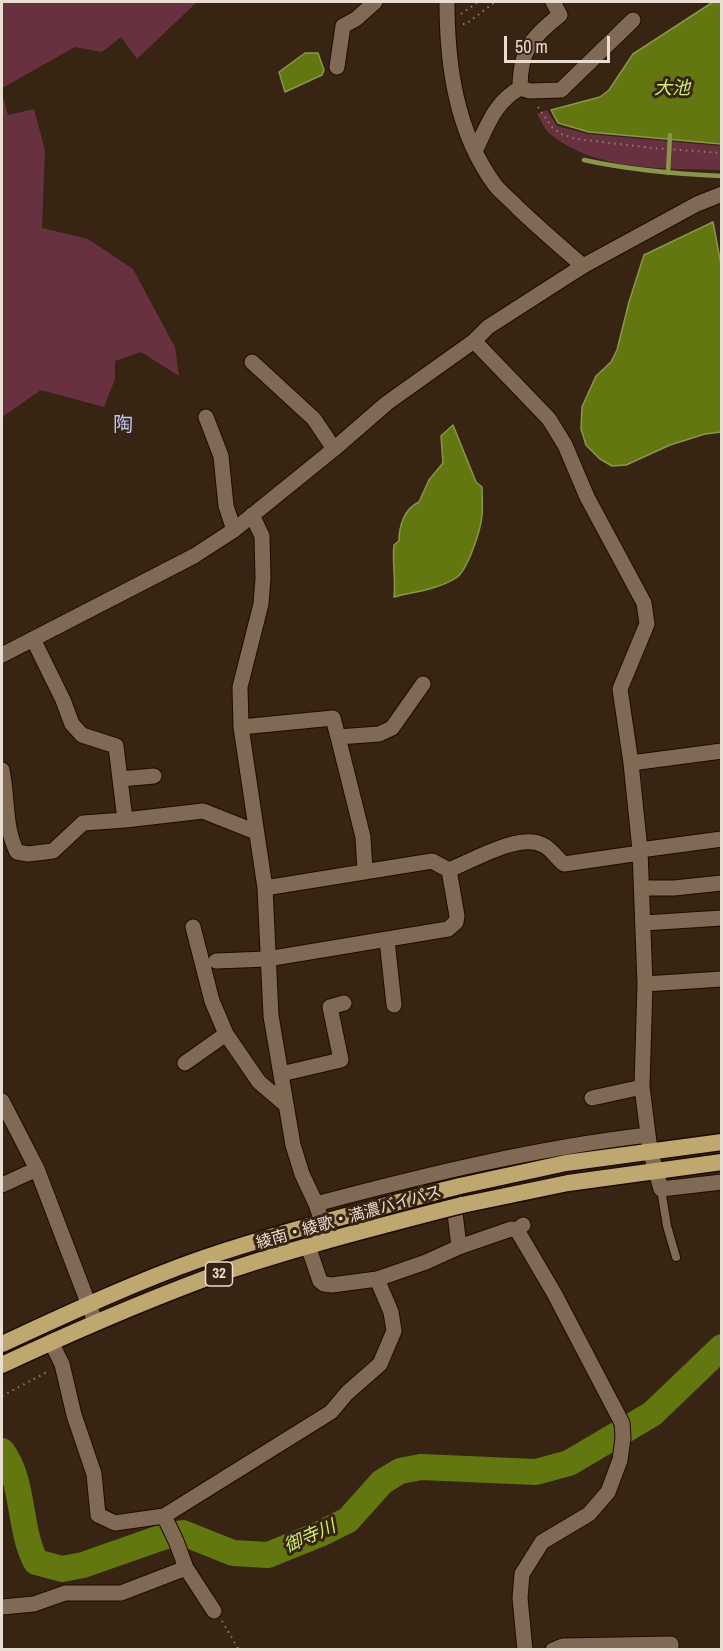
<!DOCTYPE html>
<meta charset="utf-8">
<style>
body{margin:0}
#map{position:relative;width:723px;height:1651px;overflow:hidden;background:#372413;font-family:"Archivo Narrow",sans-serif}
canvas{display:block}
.frame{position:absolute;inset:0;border:3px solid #eaddd2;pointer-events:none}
.scale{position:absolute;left:504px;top:36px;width:106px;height:27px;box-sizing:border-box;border:3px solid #eaddd2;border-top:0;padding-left:8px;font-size:18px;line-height:21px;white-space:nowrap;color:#eaddd2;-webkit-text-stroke:4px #372413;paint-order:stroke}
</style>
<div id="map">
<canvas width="723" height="1651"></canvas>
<div class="frame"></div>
<div class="scale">50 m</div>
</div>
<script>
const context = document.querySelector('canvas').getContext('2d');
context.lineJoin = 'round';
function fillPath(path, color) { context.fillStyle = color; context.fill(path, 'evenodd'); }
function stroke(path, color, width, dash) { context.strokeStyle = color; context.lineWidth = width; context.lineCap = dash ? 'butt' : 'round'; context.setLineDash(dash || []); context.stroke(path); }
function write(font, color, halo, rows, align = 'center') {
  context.font = font + ' "Archivo Narrow","Noto Sans JP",sans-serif'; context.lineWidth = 6; context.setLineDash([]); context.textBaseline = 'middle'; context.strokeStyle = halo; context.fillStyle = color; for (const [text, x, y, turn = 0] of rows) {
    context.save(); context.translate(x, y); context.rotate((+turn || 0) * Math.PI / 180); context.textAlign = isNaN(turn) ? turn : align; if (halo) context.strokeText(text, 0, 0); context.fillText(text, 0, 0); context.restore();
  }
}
const green = new Path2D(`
 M2 2H197L137 59 121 37 102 52 75 47 2 88Z
 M2 93 8 115 34 109 45 150 42 228 88 239 133 269 175 347 179 376 141 352 115 361V379L104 407 41 390 2 417Z
 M547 110 557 126 588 134 721 146V170C664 168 597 172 550 134 544 129 541 120 537 114Z`);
const water = new Path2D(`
 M713 2H721V144L589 132 558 123 551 110 600 97 609 90 633 54Z
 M305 53H318L324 70 322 75 285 92 279 72Z
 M713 222 722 270 721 432 705 434 670 445 626 465 612 466 600 459 586 445 581 429 582 407 596 376 611 362 617 350 629 302 644 255Z
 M453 425 476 482 482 487C482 496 483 506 482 515 481 529 468 570 456 578 439 589 413 592 394 597 396 579 392 563 394 545L399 541C399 526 404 509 419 502L429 480 443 463 441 436Z`);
const stream = new Path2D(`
 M584 160C630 170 675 174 722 176
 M668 173 670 135`);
const river = new Path2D(`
 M2 1451C25 1482 18 1528 36 1562L62 1569 83 1565 163 1537 183 1533 233 1553 268 1555 320 1534 348 1520 382 1482 400 1471 421 1467 536 1472 569 1463 652 1414 722 1347`);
const path = new Path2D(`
 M461 14 478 2
 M463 24H466L495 2
 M538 107 552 127 561 134 577 139 652 148 722 153
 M2 1396 49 1371
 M222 1621 239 1650`);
const service = new Path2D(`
 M661 1189 667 1226 676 1257`);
const minor = new Path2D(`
 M447 2C447 65 456 132 495 185 501 193 511 200 518 208 539 228 561 247 583 266
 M337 67 343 26 356 19 375 2
 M520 88 530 91 561 90 633 20
 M475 151C488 125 494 103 520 88 520 50 531 38 560 15L553 2
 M474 341 549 419 565 445 587 497 644 603 647 624 620 689 631 763 640 850 645 984 642 1087 650 1150 661 1189 722 1182
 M252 362 314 419 334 449
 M206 417 221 456 226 506 234 530
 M252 515 262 536 263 578 261 604 240 687 241 727 265 888 271 1016 293 1145 302 1174 316 1204 328 1240
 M33 639 63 700 72 724 82 735 116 746 125 820
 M241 727 333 718 338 737 379 734 392 728 423 684
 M338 737 363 837 365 871
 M631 763 722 751
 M2 770C8 798 4 827 17 852L28 854 53 851 83 823 125 820 203 811 256 832
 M120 779 154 776
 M640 850 722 839
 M265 888 432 861 449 870C472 861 520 832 543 845 551 848 557 859 564 864L640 853
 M642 888H674L722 883
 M644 923 722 918
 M193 927 212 1001 226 1034 259 1082 286 1105
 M387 940 394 1005
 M216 961 267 959 448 929 456 922 457 916 449 870
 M645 984 722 979
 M185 1063 226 1034
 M281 1074 341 1060 330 1007 344 1003
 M592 1098 642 1087
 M2 1101 37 1169 95 1321
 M2 1185 37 1169
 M453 1196 459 1247
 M316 1204C425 1175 536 1148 648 1135
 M517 1230 554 1293 622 1423 623 1438 620 1460 608 1492 589 1514 542 1542 522 1574 520 1598 525 1650
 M308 1246 320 1281 324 1284 332 1285 377 1279 426 1262 459 1247 511 1229 517 1230 523 1225
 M51 1342 62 1364 74 1415 94 1474 98 1515 115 1523 164 1516
 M2 1607 34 1604 65 1593H121L186 1568
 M214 1611 186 1568 176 1541 164 1516 331 1412 347 1393 380 1364 394 1331 391 1312 377 1279
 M553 1650 563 1646 671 1644V1650`);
const tertiary = new Path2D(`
 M2 655 194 556 234 530 334 449 387 403 474 341 488 327 583 266 697 204 722 194`);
const trunk = new Path2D(`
 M460 1186 566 1163 722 1142
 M462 1205 568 1183 722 1162
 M2 1344C65 1315 133 1283 198 1260 279 1232 362 1212 444 1190
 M2 1365C68 1334 135 1305 204 1279 283 1251 365 1230 446 1209`);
const trunkBridge = new Path2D(`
 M444 1190 460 1186
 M446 1209 462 1205`);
const shields = [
 [219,1274,27]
];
const shieldNames = [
 ["32",219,1274]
];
const streetNames = [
 ["綾南・綾歌・満濃バイパス",349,1218,-16]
];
const waterNames = [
 ["大池",672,89],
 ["御寺川",310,1537,-24]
];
const quarterNames = [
 ["陶",123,426]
];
fillPath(green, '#683140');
fillPath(water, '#627710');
stroke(water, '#8b964a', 1.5);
stroke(stream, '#8b964a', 4.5);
stroke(river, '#627710', 26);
stroke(service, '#1d0c00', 10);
stroke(minor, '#1d0c00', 17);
stroke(tertiary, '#1d0c00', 17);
stroke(trunk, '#1d0c00', 19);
stroke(path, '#8d7d6e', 2, [1.5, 4.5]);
stroke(service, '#806a56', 8);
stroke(minor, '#806a56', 15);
stroke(tertiary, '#806a56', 15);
stroke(trunk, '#bfa86f', 16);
stroke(trunkBridge, '#1d0c00', 19, []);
stroke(trunkBridge, '#bfa86f', 16);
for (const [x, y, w] of shields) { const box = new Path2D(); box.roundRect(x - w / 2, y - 12, w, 24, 4.5); context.fillStyle = '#372413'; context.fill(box); stroke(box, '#eaddd2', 1.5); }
write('bold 15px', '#eaddd2', null, shieldNames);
write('16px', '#eaddd2', '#372413', streetNames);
write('italic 18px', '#cfef74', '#372413', waterNames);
write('20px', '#c1caf5', '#372413', quarterNames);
</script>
